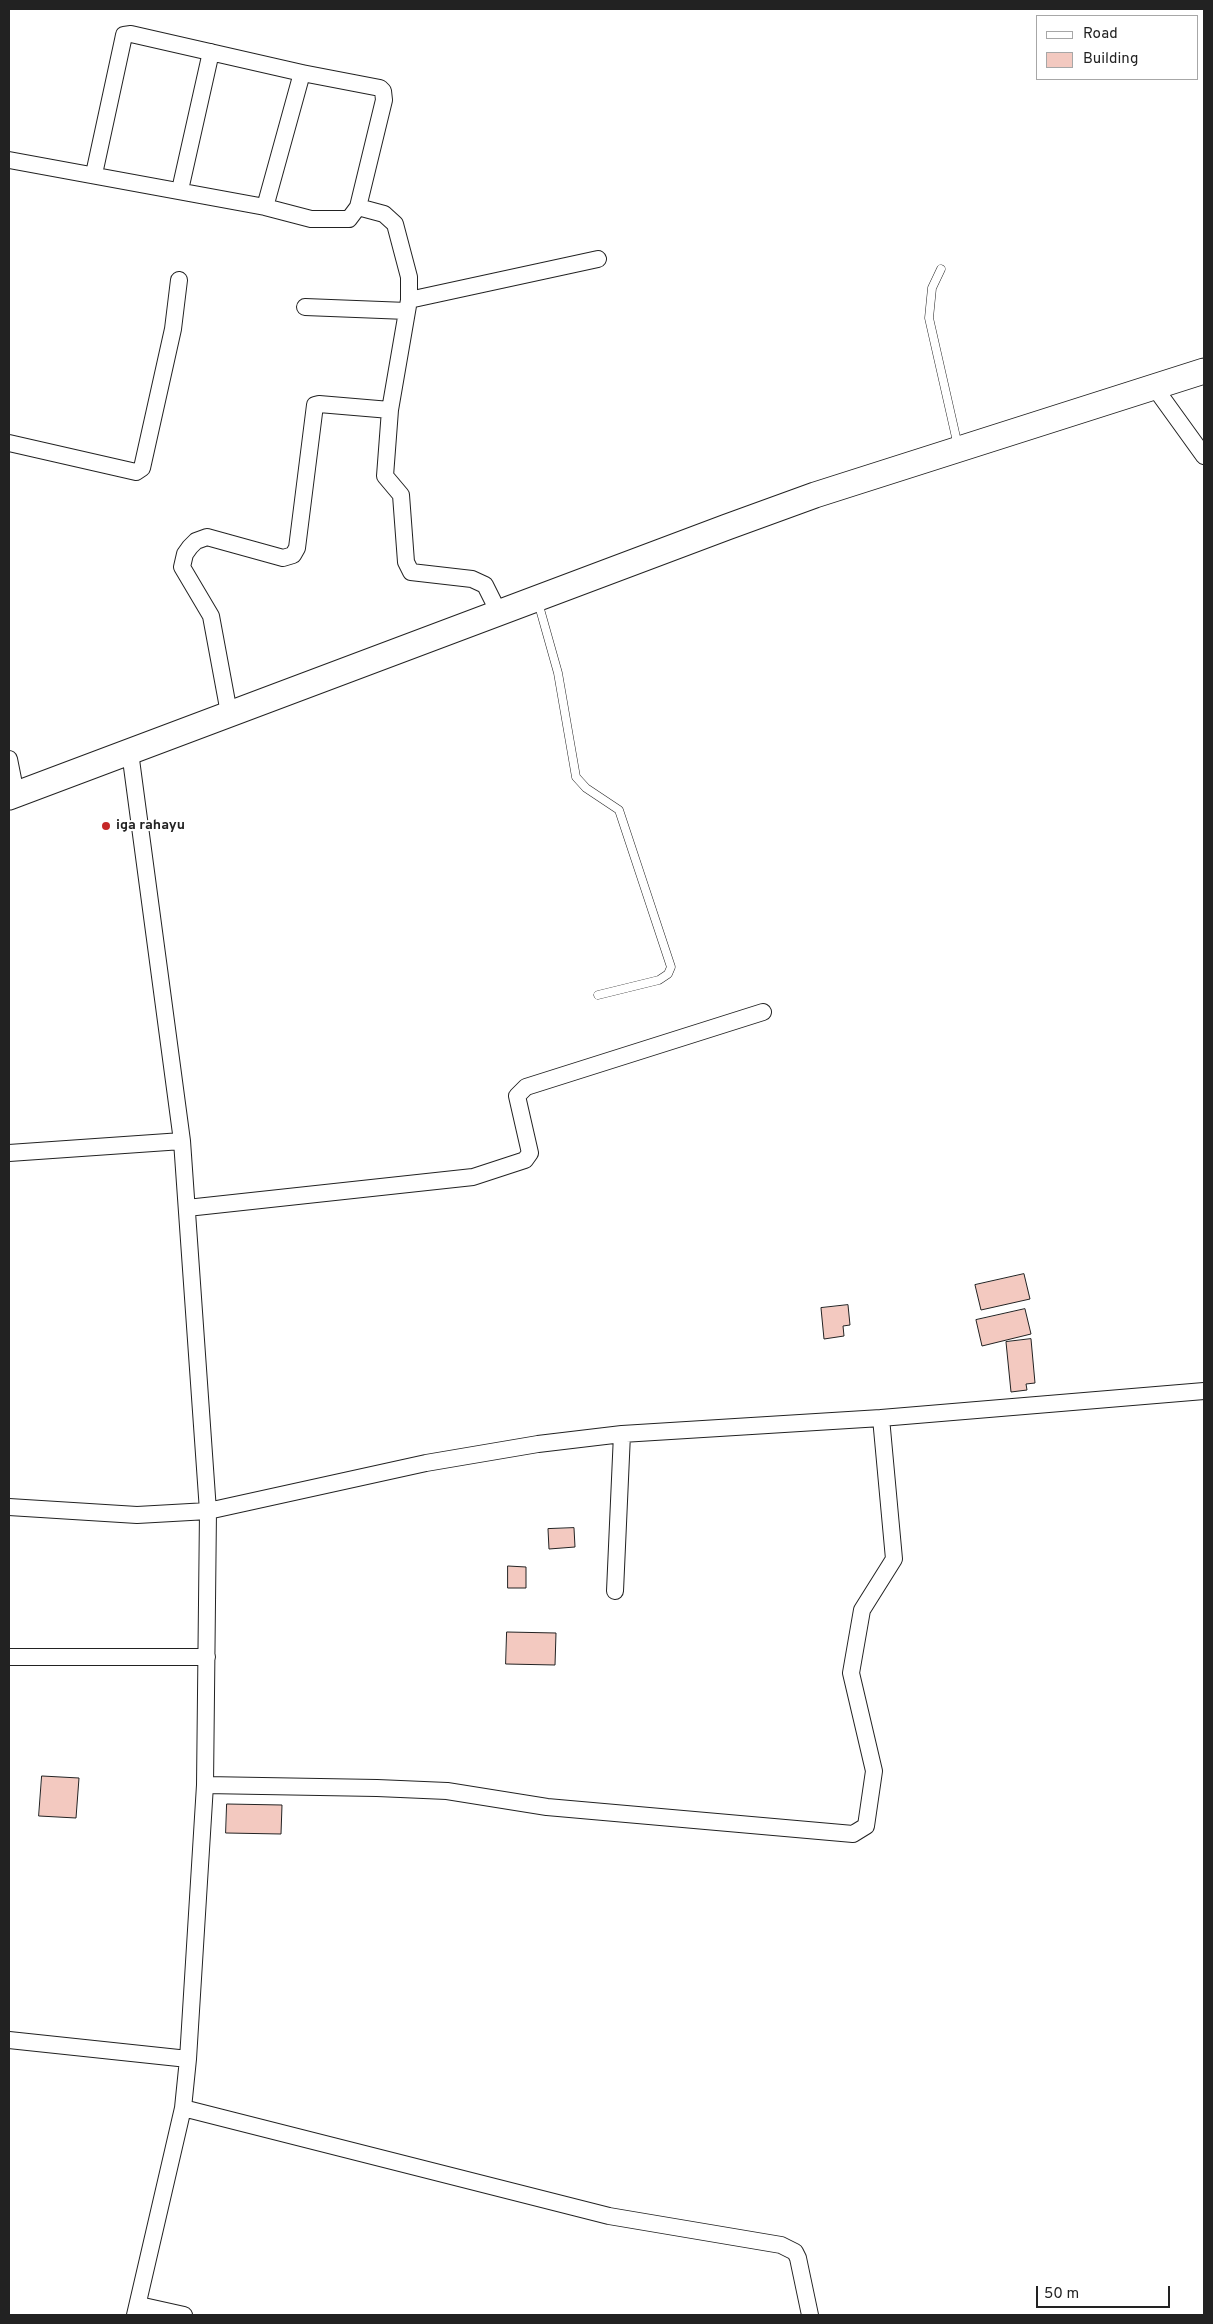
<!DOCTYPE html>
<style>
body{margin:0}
#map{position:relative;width:1213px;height:2324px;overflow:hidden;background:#fff;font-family:Overpass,sans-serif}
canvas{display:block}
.frame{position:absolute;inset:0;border:10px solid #222;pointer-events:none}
.legend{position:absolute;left:1036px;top:15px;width:162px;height:65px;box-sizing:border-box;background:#fff;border:1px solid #a7a7a7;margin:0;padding:6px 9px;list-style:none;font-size:15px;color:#222}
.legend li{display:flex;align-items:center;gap:10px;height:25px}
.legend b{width:25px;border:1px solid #a7a7a7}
.scale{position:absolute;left:1036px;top:2286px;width:134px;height:22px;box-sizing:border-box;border:2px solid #222;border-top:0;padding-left:6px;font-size:15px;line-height:18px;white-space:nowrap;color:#222;-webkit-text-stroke:4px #fff;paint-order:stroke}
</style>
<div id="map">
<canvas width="1213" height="2324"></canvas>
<div class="frame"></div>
<ul class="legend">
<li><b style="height:6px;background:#fff"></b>Road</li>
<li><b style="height:14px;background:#f3c9c0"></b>Building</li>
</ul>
<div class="scale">50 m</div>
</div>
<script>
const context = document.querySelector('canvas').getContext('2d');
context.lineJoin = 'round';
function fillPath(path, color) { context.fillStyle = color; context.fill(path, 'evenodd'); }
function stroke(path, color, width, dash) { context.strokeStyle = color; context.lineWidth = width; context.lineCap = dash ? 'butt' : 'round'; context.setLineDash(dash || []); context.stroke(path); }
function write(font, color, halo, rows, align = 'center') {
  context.font = font + ' Overpass,sans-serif'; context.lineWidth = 4; context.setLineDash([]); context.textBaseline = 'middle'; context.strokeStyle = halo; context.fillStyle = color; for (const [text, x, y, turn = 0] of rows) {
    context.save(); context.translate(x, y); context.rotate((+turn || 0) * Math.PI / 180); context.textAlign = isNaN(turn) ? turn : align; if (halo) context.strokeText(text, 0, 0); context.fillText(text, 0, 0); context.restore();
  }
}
const building = new Path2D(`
 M1024 1274 1030 1299 981 1310 975 1285Z
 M848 1305 850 1325 843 1326 844 1336 824 1339 821 1308Z
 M1025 1309 1031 1334 982 1346 976 1320Z
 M1031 1339 1035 1383 1026 1384 1027 1390 1011 1392 1006 1342Z
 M574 1528 575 1547 549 1549 548 1529Z
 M508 1566 526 1567V1588H508Z
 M507 1632 556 1633 555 1665 506 1664Z
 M42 1776 79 1778 76 1818 39 1816Z
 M227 1804 282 1805 281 1834 226 1833Z`);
const lane = new Path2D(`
 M941 269 932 288 929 318 958 446
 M538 602 558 673 576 777 586 788 619 810 671 967 668 974 659 980 598 995`);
const street = new Path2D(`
 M9 160 265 207 311 219H349L358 207 384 214 395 224 409 277V300L390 410 385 476 401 495 406 562 411 572 472 579 485 585 499 613
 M94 174 123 40 124 35 131 34 302 73 380 88 383 91 384 100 358 207
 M180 190 211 52
 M265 207 302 73
 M409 300 598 259
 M305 307 407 311
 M1155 388 1204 456
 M9 443 136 472 142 468 173 329 179 280
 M229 713 211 616 182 567 185 554 190 547 196 541 207 537 283 558 293 555 297 548 315 405 319 404 390 410
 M130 752 182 1141 208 1511 205 1785 188 2059 183 2108 135 2315
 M9 759 16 794
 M9 1153 182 1141
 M187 1208 473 1177 525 1160 530 1153 517 1096 526 1087 763 1012
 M9 1507 137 1515 208 1511 426 1463 538 1444 622 1434 881 1418 1204 1391
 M615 1591 622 1434
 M9 1657H207
 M205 1785 377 1788 447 1791 547 1807 853 1834 866 1826 874 1771 851 1673 862 1610 894 1559 881 1418
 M9 2040 188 2059
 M183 2108 609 2216 781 2245 795 2252 798 2258 810 2315
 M139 2305 184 2315`);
const primary = new Path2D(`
 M9 797 727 527 815 495 1204 371`);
const markers = [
 [106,826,5,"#c62828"]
];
const poiNames = [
 ["iga rahayu",116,826]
];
fillPath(building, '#f3c9c0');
stroke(building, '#222', 1);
stroke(lane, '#222', 9);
stroke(street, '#222', 18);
stroke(primary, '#222', 27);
stroke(lane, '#fff', 8);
stroke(street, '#fff', 16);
stroke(primary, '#fff', 25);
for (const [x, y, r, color] of markers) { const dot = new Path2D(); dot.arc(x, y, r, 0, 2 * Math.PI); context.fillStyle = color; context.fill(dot); stroke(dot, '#fff', 2); }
write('bold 14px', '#222', '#fff', poiNames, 'left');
</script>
